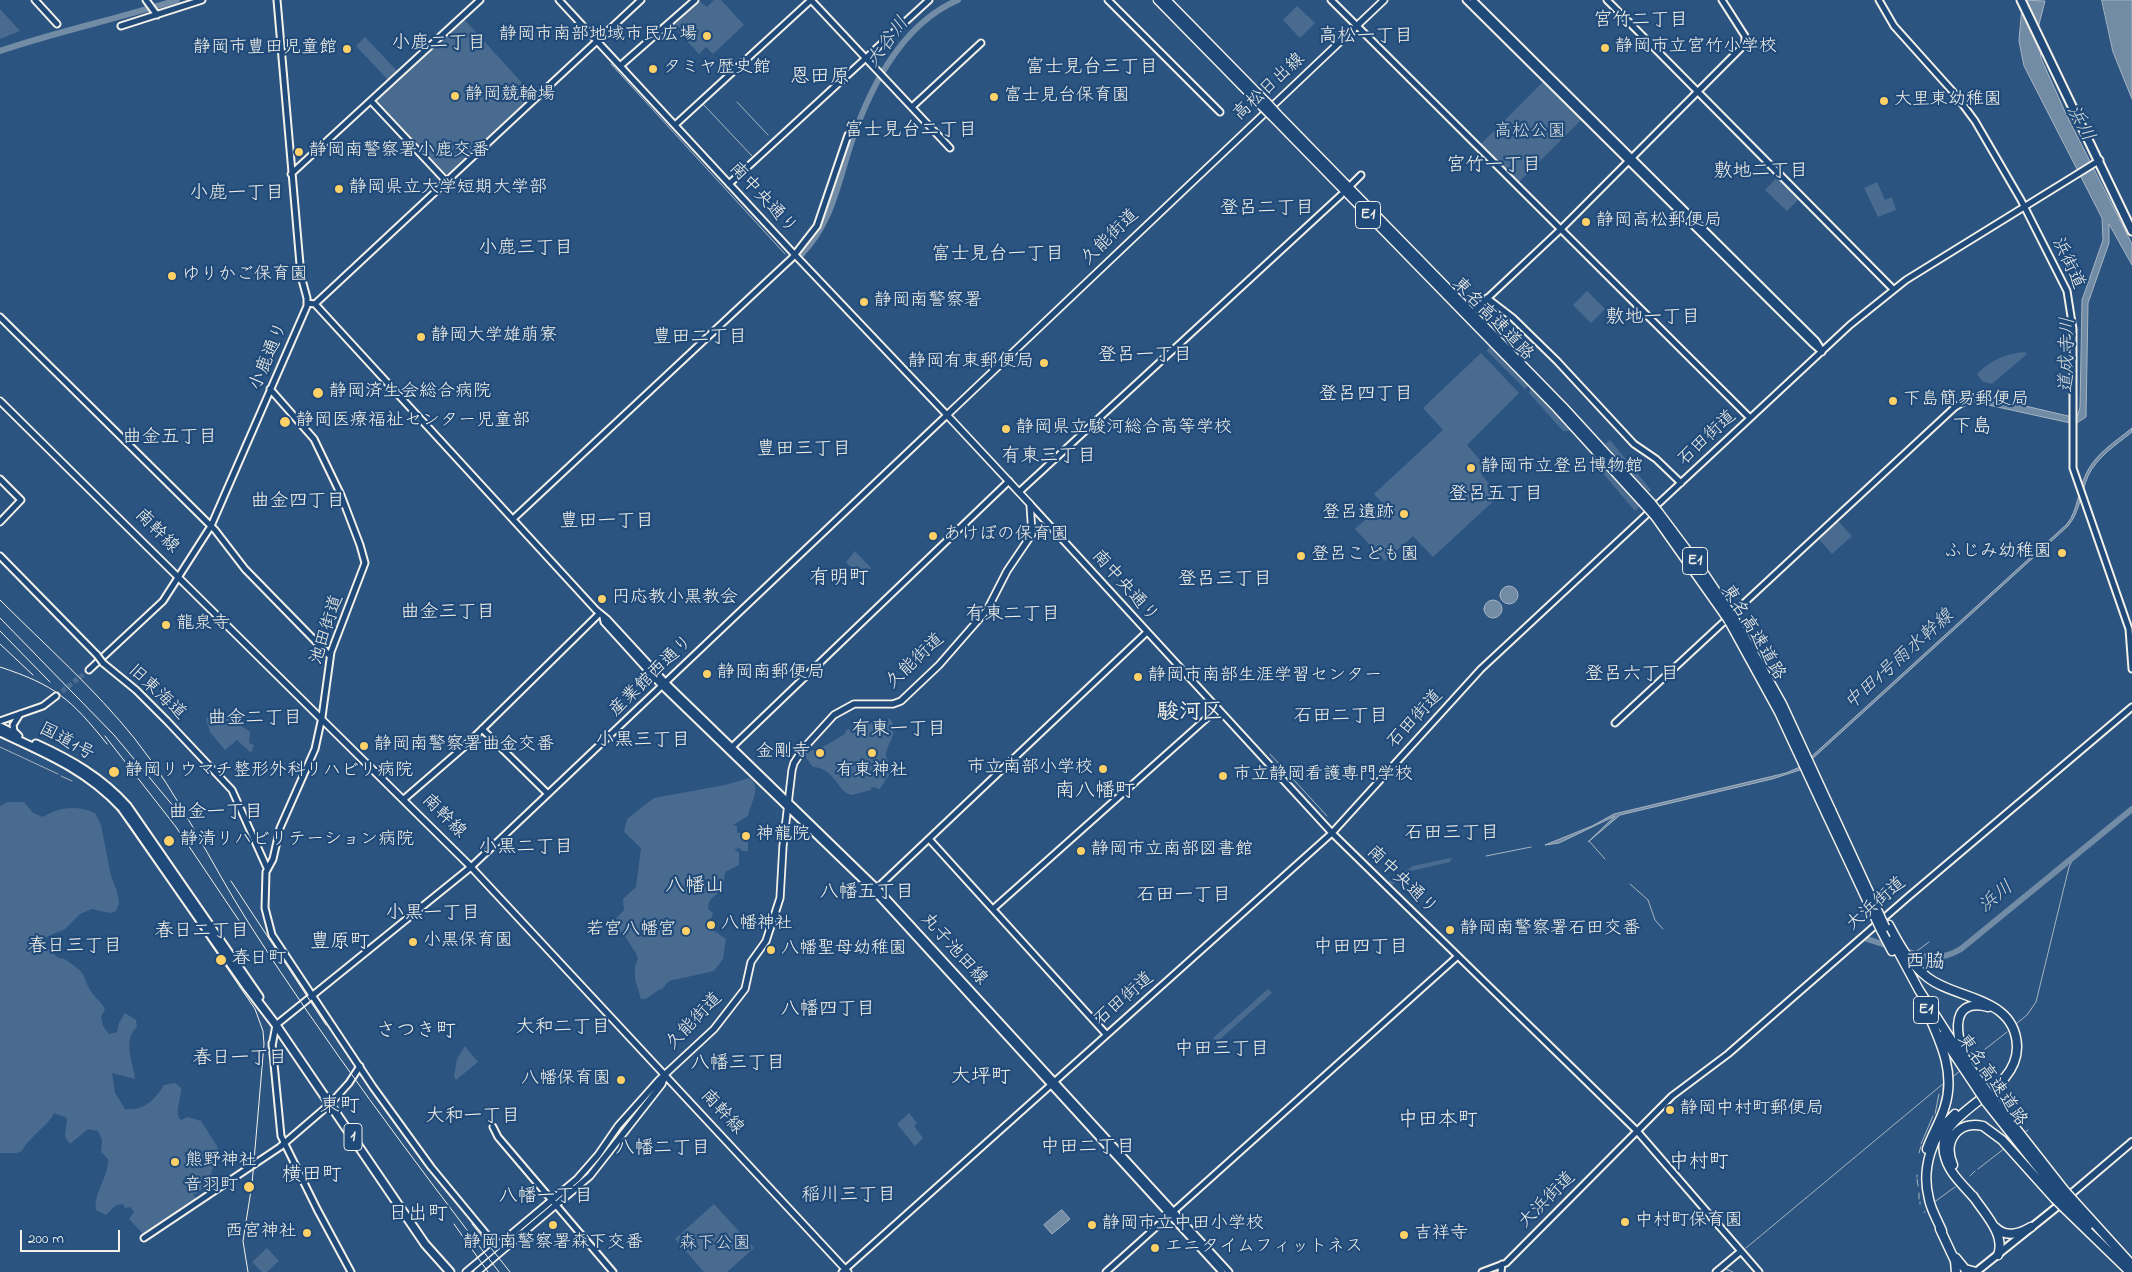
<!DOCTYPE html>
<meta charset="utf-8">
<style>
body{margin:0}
#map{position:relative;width:2132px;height:1272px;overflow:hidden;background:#2c5481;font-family:"Indie Flower",sans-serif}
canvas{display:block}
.scale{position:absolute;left:20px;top:1230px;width:100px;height:22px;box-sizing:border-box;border:2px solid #f4f1e8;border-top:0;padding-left:6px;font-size:15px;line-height:18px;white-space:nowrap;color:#f4f1e8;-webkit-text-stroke:4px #1f4a7a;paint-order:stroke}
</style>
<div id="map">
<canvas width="2132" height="1272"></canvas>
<div class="scale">200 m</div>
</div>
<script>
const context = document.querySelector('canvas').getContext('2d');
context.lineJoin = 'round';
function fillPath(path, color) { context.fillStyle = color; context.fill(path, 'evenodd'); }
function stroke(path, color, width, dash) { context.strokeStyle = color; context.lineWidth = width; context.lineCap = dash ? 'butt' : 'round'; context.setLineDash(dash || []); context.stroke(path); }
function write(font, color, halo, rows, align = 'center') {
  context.font = font + ' "Indie Flower","Klee One",sans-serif'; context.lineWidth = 4.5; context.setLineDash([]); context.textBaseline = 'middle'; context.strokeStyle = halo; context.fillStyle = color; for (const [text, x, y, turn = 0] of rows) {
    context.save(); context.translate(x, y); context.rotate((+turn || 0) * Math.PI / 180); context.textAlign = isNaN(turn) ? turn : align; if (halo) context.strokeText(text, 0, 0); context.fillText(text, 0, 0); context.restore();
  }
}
const green = new Path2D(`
 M698 0 707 7 714 0H721L744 25 713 54 706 47 699 54 672 25Z
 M1297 6 1315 23 1300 38 1283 20Z
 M0 9 20 31 0 39Z
 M463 18 533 95 446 177 378 103V98Z
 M365 37 398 72 389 81 356 46Z
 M1543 82 1581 120 1518 183 1480 145Z
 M1778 176 1800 198 1787 211 1765 190Z
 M1877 182 1885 200 1892 197 1896 210 1878 217 1864 188Z
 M1587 291 1605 309 1591 323 1573 305Z
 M1490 345 1529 385 1525 389 1487 351Z
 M2025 352 2027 354 1992 384 1982 381 1977 374C1991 360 2006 353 2025 352Z
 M1481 353 1519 393 1467 445 1487 468 1481 474 1499 496 1433 557 1413 536 1385 561 1355 529 1383 504 1374 494 1443 430 1423 408Z
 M1531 388 1570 429 1569 431H1563L1529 393Z
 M1610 440 1651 490 1648 492 1605 444Z
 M1594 454 1641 506 1635 511 1590 458Z
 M1838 521 1852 536 1832 554 1819 539Z
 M855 551 871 568 861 578 846 562Z
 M218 708 250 732 249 743 254 745 251 753 237 740 225 750 210 732 206 719Z
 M881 719H890C899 731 889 741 886 753 885 759 891 766 891 772L879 790 878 788 871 787V790L852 795 846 793C835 783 831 768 813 767L805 756 807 752 821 748 845 734 846 730 855 728 860 730 866 724Z
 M749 778C763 786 750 804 748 816L733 825 737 826V833H741L742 839 748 840V851H742L739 848 734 850 739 852V865L725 872 723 889C715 896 708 898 708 909L713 913 708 927 726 939 723 959 714 971 669 981 662 989C654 991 649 1000 641 999L635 979V967L638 959 636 953 624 935 611 924 624 910 623 899 636 887 641 848 624 832 627 819 654 798 725 785Z
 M7 802H24L33 813 43 817C59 807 77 805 95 813L101 825 111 876 117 891 119 903 116 911 110 913 92 909 80 914 65 929 44 938 46 946 58 958C64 958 64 959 69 962 87 975 81 973 90 990 94 997 101 1001 105 1009L101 1017 103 1026 109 1034 117 1032 119 1023 125 1013 136 1020 137 1027C122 1041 133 1061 135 1079L112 1073 115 1093 125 1109C144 1111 155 1100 164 1085L175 1083 181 1088C182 1098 173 1114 181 1120L188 1117 201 1121 217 1146 218 1150 208 1184 196 1194H193L197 1200 144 1235 129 1219 134 1212 130 1207 125 1208 123 1204 116 1205 106 1215 96 1210C93 1193 109 1177 108 1159L101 1152 102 1140 98 1131 88 1129 70 1144 65 1137 67 1118 54 1113C50 1124 28 1138 22 1151L17 1153H0V806Z
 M1450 858H1452L1450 862 1411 871 1392 885 1388 882 1413 866Z
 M1268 989 1272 993 1217 1042 1213 1038Z
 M465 1046 478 1062 456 1080 454 1076 457 1059Z
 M909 1113 917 1123 914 1126 923 1138 915 1146 897 1124Z
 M714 1204 754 1248 727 1272H704L675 1239Z
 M267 1248 279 1261 267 1272H262L252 1262Z`);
const water = new Path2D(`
 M2023 0 2045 1 2038 28 2041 58 2066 114 2132 244V265L2109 224V243L2088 303 2086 417 2075 424 1970 401 1969 398H1973L1969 396 1970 393 2068 416 2078 415 2080 407 2082 300 2103 240 2102 218 2024 66 2019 41Z
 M2102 0H2132V99L2113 52Z
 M2132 428V432C2116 445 2097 457 2088 476 2081 492 2080 512 2068 526L1800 770 1772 779 1620 815 1588 842 1615 816 1559 843 1545 845 1592 826 1614 814 1786 773 1800 767 2067 524C2078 510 2078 490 2086 474 2095 454 2115 442 2132 428Z
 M1500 595a9 9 0 1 1 18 0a9 9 0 1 1-18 0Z
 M1484 609a9 9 0 1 1 18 0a9 9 0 1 1-18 0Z
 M1062 1210 1070 1219 1052 1234 1044 1225Z`);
const stream = new Path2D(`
 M611 64 785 254
 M737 102 768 135
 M703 104 752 156
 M0 747 58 774
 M1270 754 1327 816
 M61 776 72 781
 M1589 841 1605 859
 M1486 856 1531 847
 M1630 884 1648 900 1655 920 1663 929
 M1917 951 1929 942
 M2016 1024 2027 1015 2036 1002 2069 867 2075 855
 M1970 1061 2007 1032
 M1951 1078 1960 1071
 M1935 1114 1939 1094
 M2024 1133 2028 1130
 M1921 1144 1933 1116
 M1919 1153 1921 1146
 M1978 1169 2005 1148
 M1970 1176 1975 1171
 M1917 1177V1175
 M1917 1179 1918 1186
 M1919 1193V1199
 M1920 1202V1204
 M1933 1203 1955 1187
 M1924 1212H1925
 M1746 1248 1944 1083
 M1724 1268 1733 1272`);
const river = new Path2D(`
 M0 51C58 31 118 19 177 0
 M801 255C830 224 836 192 848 153 866 95 899 25 958 0
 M1864 938 1892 947
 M1901 950C1925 957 1939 962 1961 949L2132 809`);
const tertiaryTunnel = new Path2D(`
 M56 696 89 670`);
const tertiary = new Path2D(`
 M35 0 57 24
 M146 0 157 15
 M811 0 950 148
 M1108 0 1220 112
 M1331 0 1750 418
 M1466 0 1813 344 1822 352
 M1473 0 1816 341 1821 349
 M1607 0 1893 289
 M1879 0 1894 26 1955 94 1975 121 2021 200 2067 291 2073 329V468L2129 629 2132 669
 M121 26 202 0
 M620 66 695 0
 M371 101 446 181
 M912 107 981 43
 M675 125 811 0
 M291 174 480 0
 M729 184 929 0
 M1351 185 1361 175
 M1487 298 1513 318 1557 361 1634 444 1656 459 1681 483
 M307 303 315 304 596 610 607 619 666 683 877 888 1229 1272
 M315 304 641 0
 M1475 310 1561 229 1745 44V36L1722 0
 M0 317 215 530 245 569 330 656
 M270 389 314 439 341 495 360 545 365 563 331 652 322 717 315 749 280 828 273 859 266 872 265 908 272 935 373 1087 431 1167 497 1247
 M0 479 21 500 0 522
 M1019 492 1341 195
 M1030 504 1332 833 1637 1131 1759 1272
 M513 519 792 258 817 226 848 135
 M0 556 97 655
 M603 617 604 622 662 686 874 891 1222 1272
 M103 663 136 690 167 721 232 790 267 868
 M89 670 163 601 211 526 307 306V298L301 276 277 0
 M0 721 43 706 56 696
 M1615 723 1955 407 1965 401
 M482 729 548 794
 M19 736 14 731 13 725 20 714
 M731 748 1009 481
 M404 799 464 747 599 614
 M929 839 1106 1034
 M877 888 1147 632
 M994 908 1217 709
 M272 1043 281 1136 317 1209 351 1272
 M272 1046 276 1025 471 867 947 415 795 255 559 0
 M493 1127 498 1137 613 1272
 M144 1238 280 1147 330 1104 349 1083 360 1066
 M842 1272 1332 833 1481 669 1850 325 1906 280 2100 160
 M1106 1272 1458 956
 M1482 1272 1506 1263 1672 1096 1728 1054 1908 897 2132 707
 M1501 1272 1502 1264
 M1716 1272 1741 1251`);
const secondary = new Path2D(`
 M0 401 471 867 848 1272
 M466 1272 577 1179 598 1155 618 1126 659 1080 714 1029 745 989 751 962 766 941 780 898 783 846 792 770 794 763 803 749 834 715 854 704H893L901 701 939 665 987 610 1007 571 1032 534 1030 504 947 415 1384 0
 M477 1272 590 1176 662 1084 665 1075`);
const primary = new Path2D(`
 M2072 1193 2132 1142
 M1976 1272 2058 1206`);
const trunk = new Path2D(`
 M2021 0 2132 231
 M0 727 12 733
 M0 732C46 753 87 770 122 808L247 987 276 1025 425 1244 450 1272
 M36 744C71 760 101 777 127 806L259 997`);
const motorway = new Path2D(`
 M1158 0 1263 107
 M1166 0 1267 103
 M1277 114 1563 407 1651 503
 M1273 117 1557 408 1647 507
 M1659 513 1701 569 1729 611
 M1655 516 1725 615
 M1733 617 1782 704 1831 810
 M1729 621 1779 712 1826 813
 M1889 925C1899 944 1910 964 1927 977 1956 1000 2015 996 2017 1046 2018 1099 1927 1109 1946 1160 1951 1175 1965 1187 1975 1199
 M1881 930 1892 951
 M1892 940 1919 990 1959 1052
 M1942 1036 1978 1090
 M1966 1062 1983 1086
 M1968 1065C1958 1044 1945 996 1988 1007
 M1992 1098 2065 1191
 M1986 1102 2060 1195
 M1927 1149C1932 1134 1941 1121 1945 1106 1955 1074 1942 1045 1929 1016
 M1953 1165C1943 1142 1957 1120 1983 1126L2002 1140 2055 1199
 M1973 1196C1983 1212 2006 1234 1998 1255
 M2074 1201 2132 1265
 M2069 1205 2088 1226
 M2065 1209 2130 1272
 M1995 1227C2006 1238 2019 1234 2031 1227
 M1940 1229 1955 1261 1956 1272
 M1942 1231C1938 1221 1931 1210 1929 1199 1921 1169 1932 1134 1955 1114
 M1956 1258 1965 1269 1976 1272`);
const rail = new Path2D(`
 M0 600C45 645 95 689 135 739 180 796 210 862 248 922 325 1043 412 1158 499 1272
 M0 618 114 735 179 813
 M0 631 50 682
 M0 644 33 675
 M0 667C55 685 71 699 107 744
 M105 736 176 827 240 922
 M0 737C51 762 95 778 130 826L255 1009 263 1031 264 1044 252 1184 243 1241 248 1272
 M231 881 326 1025
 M454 1224 488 1272
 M472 1224 510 1272`);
const tertiaryBridge = new Path2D(`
 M97 655 103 663`);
const motorwayBridge = new Path2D(`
 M1267 103 1277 114
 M1263 107 1273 117
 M1651 503 1659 513
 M1647 507 1655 516
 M1729 611 1733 617
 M1725 615 1729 621
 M1831 810 1885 927
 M1826 813 1881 930
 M1983 1086 1992 1098
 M1978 1090 1986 1102
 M2065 1191 2074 1201
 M2060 1195 2069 1205
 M2055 1199 2065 1209`);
const markers = [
 [707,36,5,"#ffd166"],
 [1605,48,5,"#ffd166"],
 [347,49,5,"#ffd166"],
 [653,69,5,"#ffd166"],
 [455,96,5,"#ffd166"],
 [994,97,5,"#ffd166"],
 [1884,101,5,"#ffd166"],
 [299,152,5,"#ffd166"],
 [339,189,5,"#ffd166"],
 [1586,222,5,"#ffd166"],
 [172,276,5,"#ffd166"],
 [864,302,5,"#ffd166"],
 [421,337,5,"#ffd166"],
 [1044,363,5,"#ffd166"],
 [318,393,6,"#ffd166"],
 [1893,401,5,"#ffd166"],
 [285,422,6,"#ffd166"],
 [1006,429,5,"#ffd166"],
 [1471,468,5,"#ffd166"],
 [1404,514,5,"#ffd166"],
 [933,536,5,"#ffd166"],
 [2062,553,5,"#ffd166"],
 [1301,556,5,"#ffd166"],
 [602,599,5,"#ffd166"],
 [166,625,5,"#ffd166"],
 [707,674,5,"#ffd166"],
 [1138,677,5,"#ffd166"],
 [364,746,5,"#ffd166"],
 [820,753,5,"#ffd166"],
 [872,753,5,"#ffd166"],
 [1103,769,5,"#ffd166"],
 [114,772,6,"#ffd166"],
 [1223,776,5,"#ffd166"],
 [746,836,5,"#ffd166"],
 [169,841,6,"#ffd166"],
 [1081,851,5,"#ffd166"],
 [711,925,5,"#ffd166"],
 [1450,930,5,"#ffd166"],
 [686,931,5,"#ffd166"],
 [413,942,5,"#ffd166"],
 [771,950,5,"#ffd166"],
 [221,960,6,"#ffd166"],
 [621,1080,5,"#ffd166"],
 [1670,1110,5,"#ffd166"],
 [175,1162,5,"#ffd166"],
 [249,1187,6,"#ffd166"],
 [1625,1222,5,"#ffd166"],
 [553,1225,5,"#ffd166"],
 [1092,1225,5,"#ffd166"],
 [307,1233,5,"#ffd166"],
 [1404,1235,5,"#ffd166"],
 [1155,1248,5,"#ffd166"]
];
const shields = [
 [1368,215,25],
 [1695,561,25],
 [1926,1010,25],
 [353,1137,18]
];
const shieldNames = [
 ["E1",1368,215],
 ["E1",1695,561],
 ["E1",1926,1010],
 ["1",353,1137]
];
const poiNames = [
 ["静岡市南部地域市民広場",697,36,"right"],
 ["静岡市立宮竹小学校",1615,48],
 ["静岡市豊田児童館",337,49,"right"],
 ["タミヤ歴史館",663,69],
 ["静岡競輪場",465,96],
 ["富士見台保育園",1004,97],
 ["大里東幼稚園",1894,101],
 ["静岡南警察署小鹿交番",309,152],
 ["静岡県立大学短期大学部",349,189],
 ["静岡高松郵便局",1596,222],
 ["ゆりかご保育園",182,276],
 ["静岡南警察署",874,302],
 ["静岡大学雄萠寮",431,337],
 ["静岡有東郵便局",1034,363,"right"],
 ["静岡済生会総合病院",329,393],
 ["下島簡易郵便局",1903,401],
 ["静岡医療福祉センター児童部",296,422],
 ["静岡県立駿河総合高等学校",1016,429],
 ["静岡市立登呂博物館",1481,468],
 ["登呂遺跡",1394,514,"right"],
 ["あけぼの保育園",943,536],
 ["ふじみ幼稚園",2052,553,"right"],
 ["登呂こども園",1311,556],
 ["円応教小黒教会",612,599],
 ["龍泉寺",176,625],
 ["静岡南郵便局",717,674],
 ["静岡市南部生涯学習センター",1148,677],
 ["静岡南警察署曲金交番",374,746],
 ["金剛寺",810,753,"right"],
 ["市立南部小学校",1093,769,"right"],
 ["静岡リウマチ整形外科リハビリ病院",125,772],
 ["有東神社",872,772,"center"],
 ["市立静岡看護専門学校",1233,776],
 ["神龍院",756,836],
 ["静清リハビリテーション病院",180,841],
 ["静岡市立南部図書館",1091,851],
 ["八幡神社",721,925],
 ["静岡南警察署石田交番",1460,930],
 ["若宮八幡宮",676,931,"right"],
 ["小黒保育園",423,942],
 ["八幡聖母幼稚園",781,950],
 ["春日町",232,960],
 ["八幡保育園",611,1080,"right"],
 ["静岡中村町郵便局",1680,1110],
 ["熊野神社",185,1162],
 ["音羽町",238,1187,"right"],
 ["中村町保育園",1635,1222],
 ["静岡市立中田小学校",1102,1225],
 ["西宮神社",297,1233,"right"],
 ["吉祥寺",1414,1235],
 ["静岡南警察署森下交番",553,1244,"center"],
 ["エニタイムフィットネス",1165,1248]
];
const streetNames = [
 ["高松日出線",1270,88,-43],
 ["南中央通り",762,199,47],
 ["久能街道",1111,238,-44],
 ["浜街道",2067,264,65],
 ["東名高速道路",1492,320,46],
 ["小鹿通り",270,357,-67],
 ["石田街道",1708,439,-43],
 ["南幹線",156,532,45],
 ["南中央通り",1124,587,48],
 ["池田街道",328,630,-72],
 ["東名高速道路",1752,633,59],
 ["久能街道",916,662,-43],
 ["産業館西通り",652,677,-44],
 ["旧東海道",156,693,43],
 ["石田街道",1416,720,-47],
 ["国道1号",66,743,28],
 ["南幹線",443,817,45],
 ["南中央通り",1401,881,44],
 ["大浜街道",1877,905,-41],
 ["丸子池田線",953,950,48],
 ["石田街道",1125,1000,-41],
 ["久能街道",695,1022,-46],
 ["東名高速道路",1991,1081,55],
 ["南幹線",721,1113,47],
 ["大浜街道",1548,1201,-45]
];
const parkNames = [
 ["高松公園",1530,133],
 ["森下公園",715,1245]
];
const neighbourhoodNames = [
 ["宮竹二丁目",1641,22],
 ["高松一丁目",1366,38],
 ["小鹿二丁目",439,45],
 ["富士見台三丁目",1092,69],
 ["富士見台二丁目",911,132],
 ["宮竹一丁目",1494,167],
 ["敷地二丁目",1761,173],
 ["小鹿一丁目",237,195],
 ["登呂二丁目",1267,210],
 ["小鹿三丁目",526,250],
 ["富士見台一丁目",998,256],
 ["敷地一丁目",1653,319],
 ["豊田二丁目",700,339],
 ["登呂一丁目",1145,357],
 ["登呂四丁目",1366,396],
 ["曲金五丁目",170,439],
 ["豊田三丁目",804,451],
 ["有東三丁目",1049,458],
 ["登呂五丁目",1496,496],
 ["曲金四丁目",298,503],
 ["豊田一丁目",607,523],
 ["登呂三丁目",1225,581],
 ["曲金三丁目",448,614],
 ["有東二丁目",1013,616],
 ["登呂六丁目",1632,676],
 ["石田二丁目",1341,718],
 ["曲金二丁目",255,720],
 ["有東一丁目",899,731],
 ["小黒三丁目",643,742],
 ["曲金一丁目",216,814],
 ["石田三丁目",1452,835],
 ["小黒二丁目",526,849],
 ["八幡五丁目",867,894],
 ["石田一丁目",1184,897],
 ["小黒一丁目",433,915],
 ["春日二丁目",202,933],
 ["春日三丁目",75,948],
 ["中田四丁目",1361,949],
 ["八幡四丁目",828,1011],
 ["大和二丁目",563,1029],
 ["中田三丁目",1222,1051],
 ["春日一丁目",240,1060],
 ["八幡三丁目",738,1065],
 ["大和一丁目",473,1118],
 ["中田二丁目",1088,1149],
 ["八幡二丁目",663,1150],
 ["稲川三丁目",849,1197],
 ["八幡一丁目",546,1198]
];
const waterNames = [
 ["大谷川",889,43,-53],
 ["浜川",2079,124,62],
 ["道成寺川",2069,355,-89],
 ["中田1号雨水幹線",1900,661,-42],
 ["浜川",1997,898,-39]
];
const quarterNames = [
 ["恩田原",820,79],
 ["下島",1972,429],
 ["有明町",839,580],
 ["南八幡町",1095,793],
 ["八幡山",695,888],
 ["豊原町",340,944],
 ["西脇",1925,964],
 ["さつき町",416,1033],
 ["大坪町",981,1079],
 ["東町",340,1108],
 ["中田本町",1438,1122],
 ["中村町",1699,1164],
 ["横田町",312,1177],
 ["日出町",418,1216]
];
const districtNames = [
 ["駿河区",1190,714]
];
fillPath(green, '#496b90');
fillPath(water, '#738ca6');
stroke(water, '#a7b4c0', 1);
stroke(stream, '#a7b4c0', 1);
stroke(river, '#738ca6', 6);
stroke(tertiaryTunnel, '#4a6c90', 5, [5, 2.5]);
stroke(tertiary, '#f4f1e8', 9);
stroke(secondary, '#f4f1e8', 9);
stroke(primary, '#f4f1e8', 10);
stroke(trunk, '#f4f1e8', 11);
stroke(motorway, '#f4f1e8', 11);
stroke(tertiary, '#1f4a7a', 5);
stroke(secondary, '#1f4a7a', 5.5);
stroke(primary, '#1f4a7a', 6);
stroke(trunk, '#1f4a7a', 7);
stroke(motorway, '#1f4a7a', 8);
stroke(rail, '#f4f1e8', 1);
stroke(tertiaryBridge, '#f4f1e8', 9, []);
stroke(motorwayBridge, '#f4f1e8', 11, []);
stroke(tertiaryBridge, '#1f4a7a', 5);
stroke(motorwayBridge, '#1f4a7a', 8);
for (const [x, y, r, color] of markers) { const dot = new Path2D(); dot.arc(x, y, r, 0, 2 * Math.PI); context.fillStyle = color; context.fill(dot); stroke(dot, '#1f4a7a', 2); }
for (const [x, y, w] of shields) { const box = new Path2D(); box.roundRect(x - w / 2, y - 13.5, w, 27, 4); context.fillStyle = '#1f4a7a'; context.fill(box); stroke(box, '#f4f1e8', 1); }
write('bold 16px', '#f4f1e8', null, shieldNames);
write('18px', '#f4f1e8', '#1f4a7a', poiNames, 'left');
write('18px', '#f4f1e8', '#1f4a7a', streetNames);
write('18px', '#dadddb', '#1f4a7a', parkNames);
write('19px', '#f4f1e8', '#1f4a7a', neighbourhoodNames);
write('italic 19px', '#dadddb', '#1f4a7a', waterNames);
write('20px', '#f4f1e8', '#1f4a7a', quarterNames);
write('bold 22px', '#f4f1e8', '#1f4a7a', districtNames);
</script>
